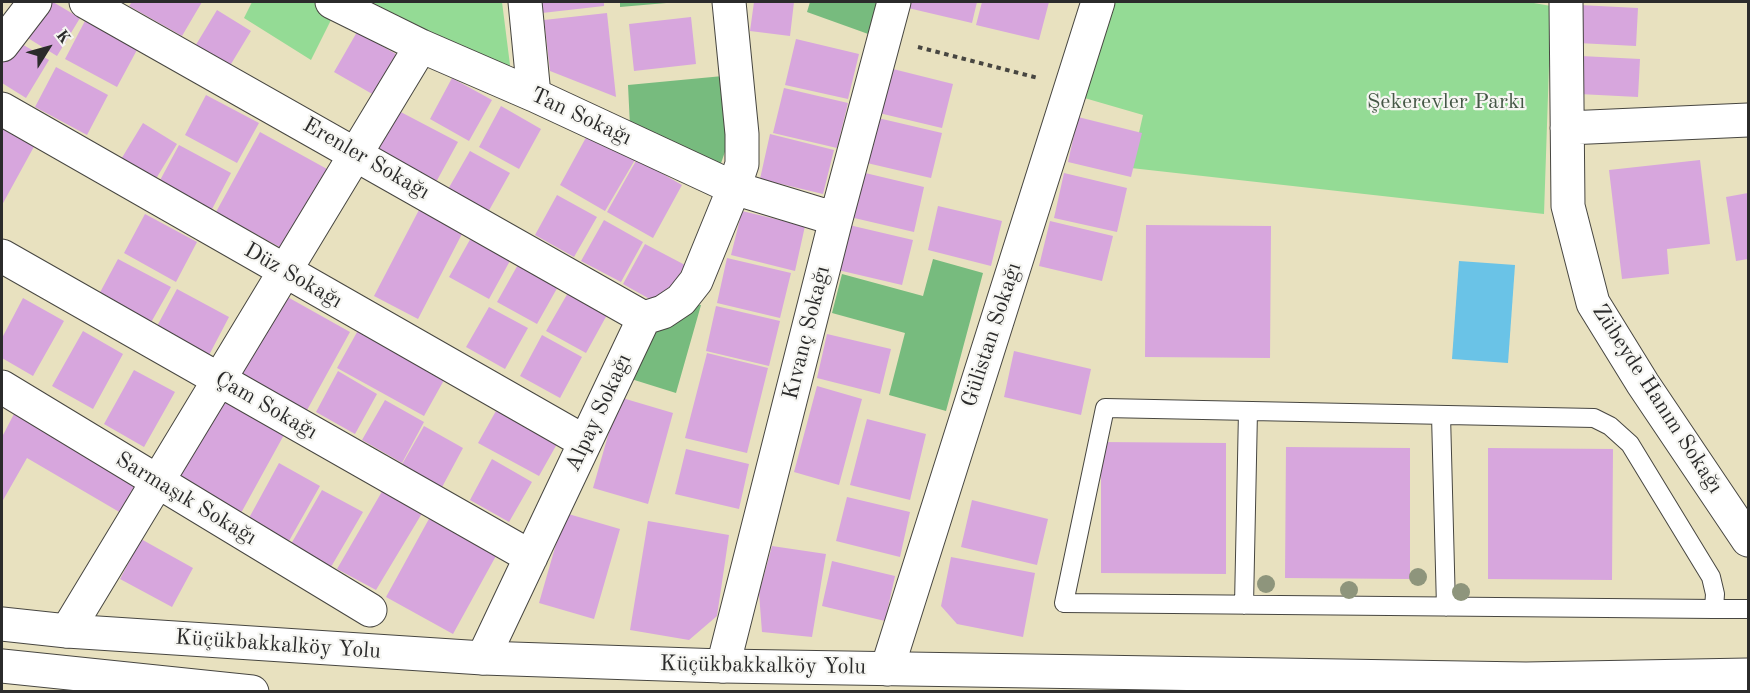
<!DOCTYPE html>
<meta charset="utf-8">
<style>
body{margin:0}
#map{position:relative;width:1750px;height:693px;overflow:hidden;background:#e8e1bf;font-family:"Old Standard TT",serif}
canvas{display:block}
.frame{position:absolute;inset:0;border:3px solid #2b2b2b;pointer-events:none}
.north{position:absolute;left:18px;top:18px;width:60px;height:60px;-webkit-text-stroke:4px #f6f6f2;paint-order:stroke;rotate:53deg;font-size:16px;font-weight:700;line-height:24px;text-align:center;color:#2b2b2b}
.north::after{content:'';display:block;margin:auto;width:21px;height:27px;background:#2b2b2b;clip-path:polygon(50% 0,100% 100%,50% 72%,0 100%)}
</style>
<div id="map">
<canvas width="1750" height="693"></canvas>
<div class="frame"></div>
<div class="north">K</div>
</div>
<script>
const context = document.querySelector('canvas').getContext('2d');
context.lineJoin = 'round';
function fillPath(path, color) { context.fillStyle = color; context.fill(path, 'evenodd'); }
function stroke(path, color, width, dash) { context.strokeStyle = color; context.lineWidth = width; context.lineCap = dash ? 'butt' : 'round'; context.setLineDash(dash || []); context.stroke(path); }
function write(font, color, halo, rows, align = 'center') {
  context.font = font + ' "Old Standard TT",serif'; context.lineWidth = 4.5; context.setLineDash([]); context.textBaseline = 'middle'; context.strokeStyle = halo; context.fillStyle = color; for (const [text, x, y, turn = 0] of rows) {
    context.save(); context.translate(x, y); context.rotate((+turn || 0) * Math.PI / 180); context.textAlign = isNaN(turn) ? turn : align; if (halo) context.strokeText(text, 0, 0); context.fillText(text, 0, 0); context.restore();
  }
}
const green = new Path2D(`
 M252 2H340L311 60 244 18Z
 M357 2H502L511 73Z
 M1110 2H1528L1551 6 1544 214 1131 168 1143 115 1081 97Z`);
const forest = new Path2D(`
 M620 2H678L620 7Z
 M810 2H877L871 35 807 12Z
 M723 76 728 143 719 169 630 126 628 85Z
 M933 259 983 273 946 411 889 395 905 333 832 313 842 274 923 296Z
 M693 304 701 305 676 393 628 378 648 335Z`);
const water = new Path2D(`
 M1459 261 1515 265 1508 363 1452 359Z`);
const building = new Path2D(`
 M44 2H53L80 18 57 56 23 35Z
 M132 2H202L182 36 129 6Z
 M541 2H604V6L542 13Z
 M754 2H794L790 36 750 31Z
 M910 2H977L972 23 908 8Z
 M982 2H1049L1039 40 976 25Z
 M1579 5 1638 8 1636 46 1578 43Z
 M217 10 251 31 228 69 194 48Z
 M607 13 616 97 550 71 544 20Z
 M691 17 696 64 634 71 629 24Z
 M86 19 138 48 117 87 65 59Z
 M357 32 396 54 374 95 334 72Z
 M796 39 859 54 848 99 785 85Z
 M15 40 49 60 26 98 2 83V62Z
 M1581 56 1640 59 1638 97 1579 94Z
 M56 67 108 95 87 135 35 107Z
 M889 68 953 84 942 128 879 113Z
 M452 78 492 100 469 141 430 119Z
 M784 88 848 103 837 148 773 133Z
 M206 95 259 123 237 163 185 135Z
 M501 106 541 129 519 169 479 147Z
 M395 109 458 142 435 184 373 151Z
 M1078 117 1142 133 1131 177 1068 162Z
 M878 118 942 133 931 178 867 163Z
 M2 123 36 143 2 205Z
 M143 123 177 144 154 182 120 161Z
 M260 132 327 169 283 249 216 212Z
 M589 132 636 158 605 211 560 185Z
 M770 134 834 150 823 194 760 179Z
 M179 145 231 173 210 213 158 184Z
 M470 151 510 173 487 214 447 191Z
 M637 159 682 185 653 238 607 212Z
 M1700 160 1710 244 1667 249 1669 274 1622 279 1609 170Z
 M861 172 924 187 914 232 850 217Z
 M1064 173 1127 188 1117 232 1054 218Z
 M1748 193V259L1736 261 1726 197Z
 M557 195 597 217 574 257 535 235Z
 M938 206 1002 221 991 266 928 250Z
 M420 208 464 230 418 319 374 296Z
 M742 211 805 226 795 271 731 255Z
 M145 214 197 242 176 282 124 253Z
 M604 220 643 242 621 282 581 261Z
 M1050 221 1113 236 1102 281 1039 266Z
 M849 225 913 240 902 285 838 270Z
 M1146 225 1271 226 1270 358 1145 357Z
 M472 236 511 259 489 299 449 277Z
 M645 244 685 265 662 306 623 284Z
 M727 258 791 273 780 318 717 303Z
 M118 259 171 287 149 326 97 298Z
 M520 261 560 283 537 324 497 302Z
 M177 289 229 317 208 357 156 328Z
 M569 291 608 313 586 353 546 331Z
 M284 295 350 332 306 412 239 375Z
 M23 298 64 321 33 376 2 358V338Z
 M716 306 780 321 769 366 706 351Z
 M489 307 528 328 505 369 466 347Z
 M361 325 448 373 424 416 337 368Z
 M83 331 123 354 93 409 52 386Z
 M827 334 891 349 880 394 817 378Z
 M542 335 582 357 560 398 520 376Z
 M1014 351 1091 369 1081 415 1004 397Z
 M707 353 768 368 747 453 685 438Z
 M134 370 175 392 144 447 104 424Z
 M338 371 377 394 355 434 316 412Z
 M817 386 862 399 839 485 794 472Z
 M219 396 285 433 241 513 175 476Z
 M619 397 673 413 648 504 593 488Z
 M385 400 424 422 402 463 362 440Z
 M501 402 562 435 539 476 478 443Z
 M15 412 138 483 121 513 27 458 2 502V437Z
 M867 419 926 434 910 500 850 485Z
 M424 426 463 448 441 489 401 466Z
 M1101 442 1226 443V574L1101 573Z
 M1286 447 1410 448V579L1285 578Z
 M1488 448 1613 449 1612 580 1488 579Z
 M686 449 749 464 739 509 675 494Z
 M492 459 532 482 509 522 470 500Z
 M279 463 320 486 289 541 249 518Z
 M384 488 424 510 376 590 337 569Z
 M322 490 363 512 331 567 291 544Z
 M847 497 910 512 900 557 836 541Z
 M972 500 1048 519 1037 565 961 547Z
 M565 513 620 529 594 619 539 603Z
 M430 517 497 554 453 634 386 597Z
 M648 521 729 535 717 616 689 640 630 630Z
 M141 539 193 568 172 607 120 579Z
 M772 546 826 554 812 637 762 632 759 593Z
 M951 557 1035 573 1023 637 957 624 941 606Z
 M832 561 895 576 885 621 822 606Z`);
const path = new Path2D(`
 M918 47 1038 78`);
const service = new Path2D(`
 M1441 415 1446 607
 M1244 605 1248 411
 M1714 609 1715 594 1711 577 1630 444 1610 426 1594 418 1105 408 1064 603 1714 609H1748`);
const minor = new Path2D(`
 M86 2 644 318
 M332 2 421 46 534 95 734 188 836 219
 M525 2 534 95
 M1566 2 1568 206 1593 303 1643 384 1748 540
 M2 109 585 442
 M1567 128 1748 120
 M2 256 531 557
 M2 387 370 610
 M67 631 421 46
 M483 658 644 318 663 312 681 300 696 281 734 188 742 164V134L729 2
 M723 666 836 219 894 2
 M887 669 1098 2`);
const tertiary = new Path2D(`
 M2 45 35 2`);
const secondary = new Path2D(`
 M2 624 67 631 483 658 723 666 1526 679 1748 675
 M2 666 252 692`);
const trees = [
 [1418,577],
 [1266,584],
 [1349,590],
 [1461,592]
];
const parkNames = [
 ["Şekerevler Parkı",1446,102]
];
const streetNames = [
 ["Tan Sokağı",581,117,25],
 ["Erenler Sokağı",366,159,30],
 ["Düz Sokağı",293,276,30],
 ["Kıvanç Sokağı",807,333,-76],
 ["Gülistan Sokağı",992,335,-72],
 ["Zübeyde Hanım Sokağı",1657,399,57],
 ["Çam Sokağı",266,406,30],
 ["Alpay Sokağı",599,413,-65],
 ["Sarmaşık Sokağı",186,499,31],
 ["Küçükbakkalköy Yolu",278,645,4],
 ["Küçükbakkalköy Yolu",763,666,1]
];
fillPath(green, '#94db95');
fillPath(forest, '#77bb7e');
fillPath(water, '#6ac3e7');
fillPath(building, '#d7a6dd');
stroke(service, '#474641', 20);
stroke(minor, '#474641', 35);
stroke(tertiary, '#474641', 35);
stroke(secondary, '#474641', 35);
stroke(path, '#474641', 4, [4.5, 4.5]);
stroke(service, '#fff', 18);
stroke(minor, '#fff', 33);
stroke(tertiary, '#fff', 33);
stroke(secondary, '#fff', 33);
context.fillStyle = '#8e957c';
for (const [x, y] of trees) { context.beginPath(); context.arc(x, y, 9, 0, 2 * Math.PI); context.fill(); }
write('22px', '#455746', '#f6f6f2', parkNames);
write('22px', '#2b2b2b', '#f6f6f2', streetNames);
</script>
